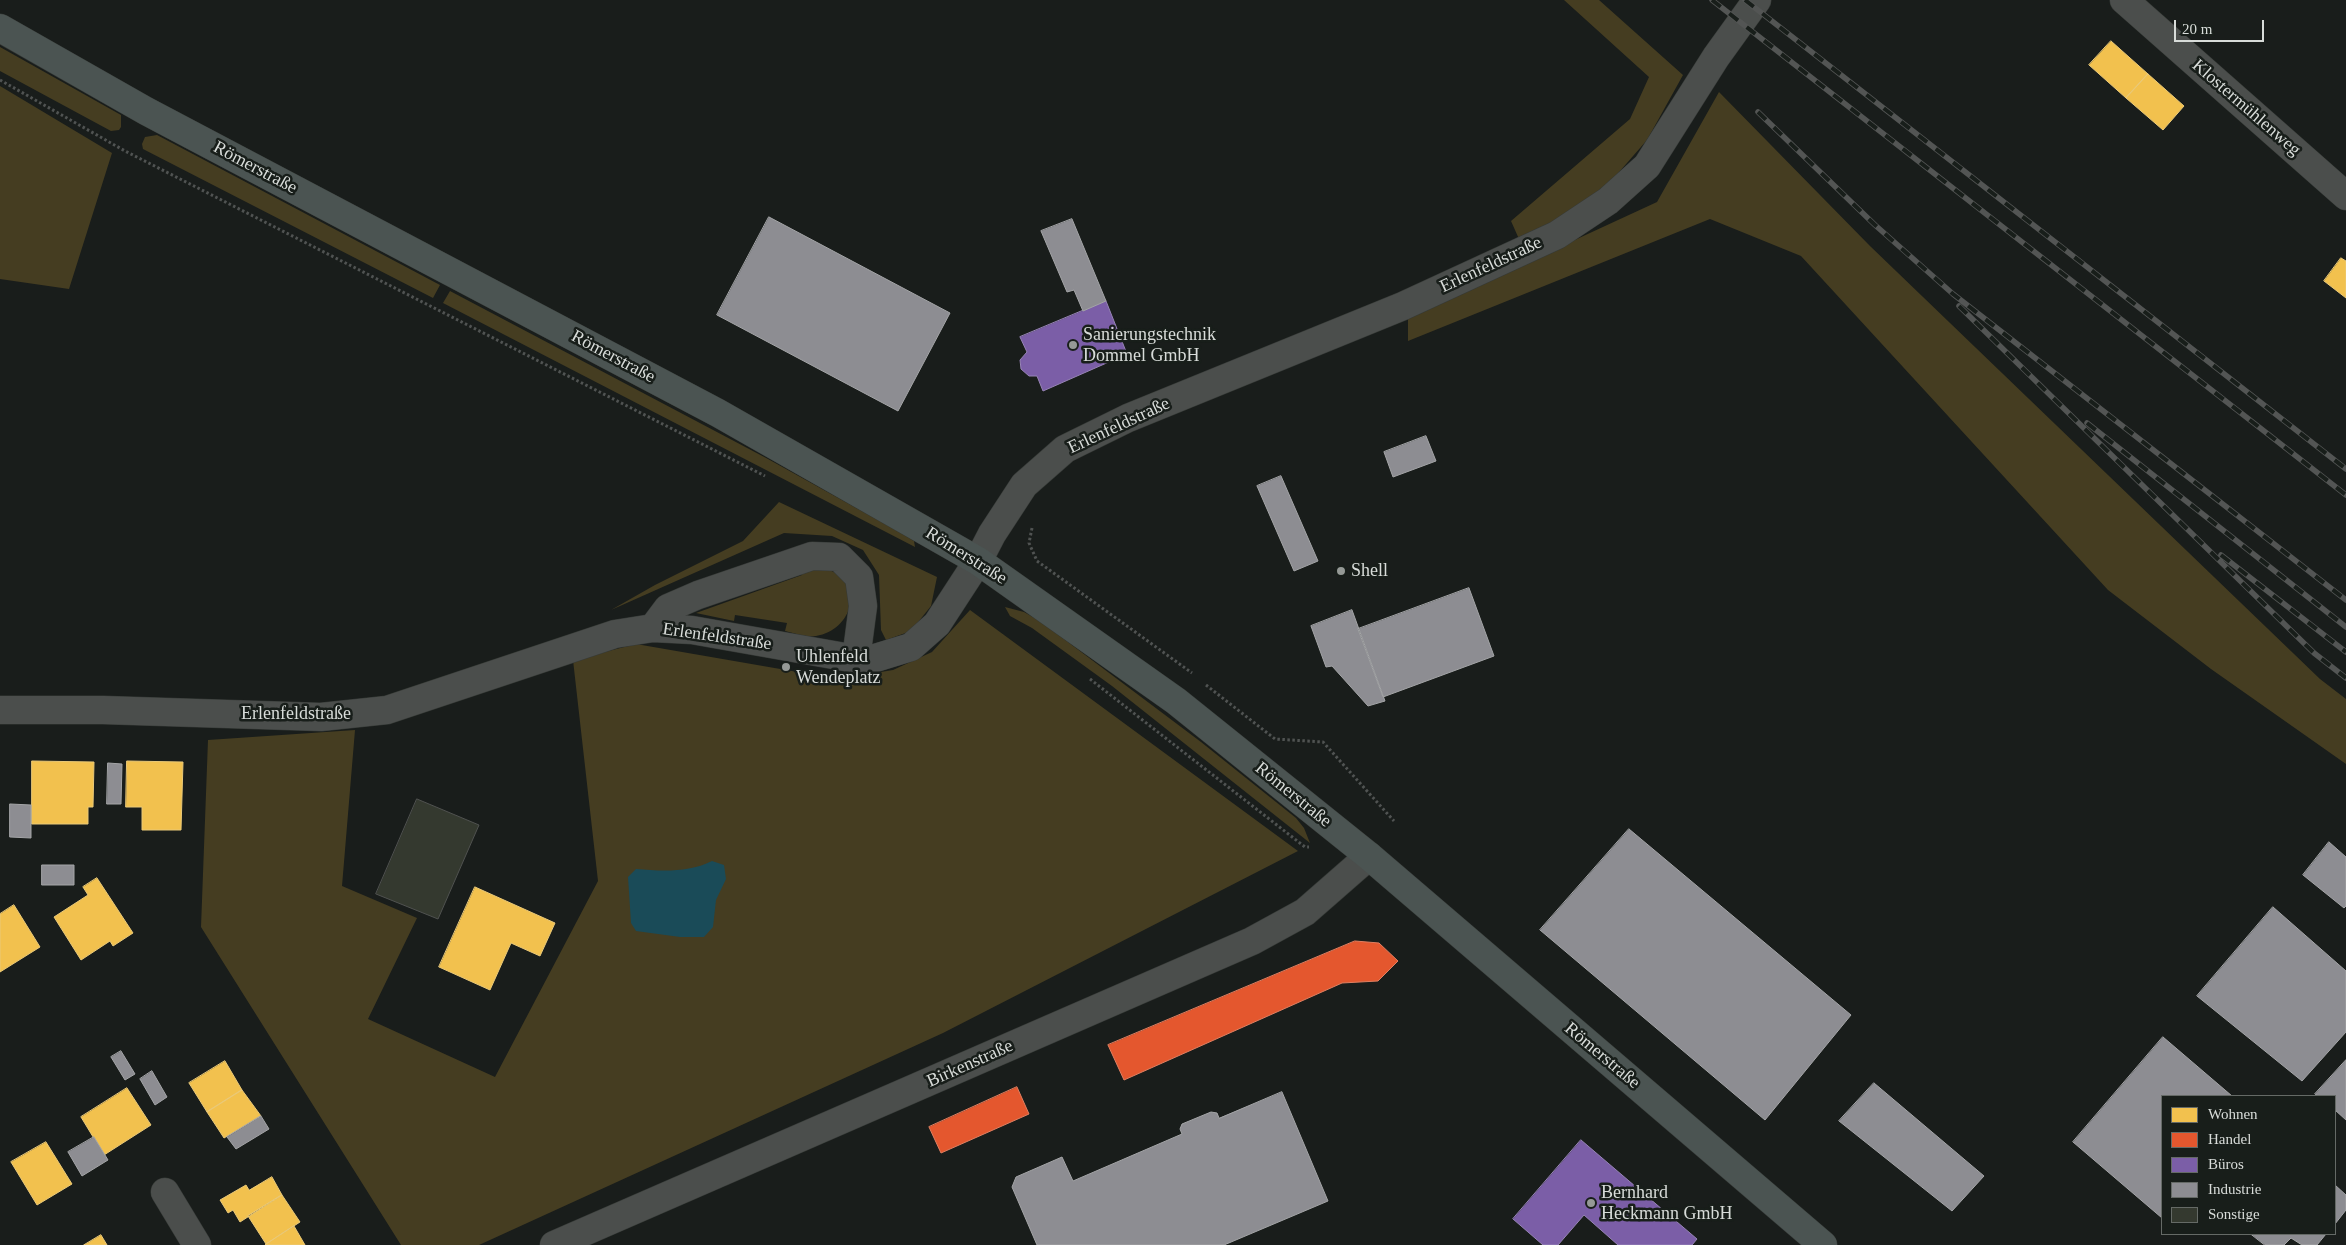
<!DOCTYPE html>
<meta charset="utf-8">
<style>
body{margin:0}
#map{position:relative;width:2346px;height:1245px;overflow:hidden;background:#191d1b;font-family:"Times New Roman",serif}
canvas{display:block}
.legend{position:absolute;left:2161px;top:1095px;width:175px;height:140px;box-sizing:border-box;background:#181e1a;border:1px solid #656a66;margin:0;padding:6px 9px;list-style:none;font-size:15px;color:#d8dcd9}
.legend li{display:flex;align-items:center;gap:10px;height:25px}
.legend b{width:25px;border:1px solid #656a66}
.scale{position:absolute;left:2174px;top:20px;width:90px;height:22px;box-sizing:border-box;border:2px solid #d8dcd9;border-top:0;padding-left:6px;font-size:15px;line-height:18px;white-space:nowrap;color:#d8dcd9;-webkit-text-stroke:4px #181e1a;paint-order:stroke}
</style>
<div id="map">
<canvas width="2346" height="1245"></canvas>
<ul class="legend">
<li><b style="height:14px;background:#f2c14e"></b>Wohnen</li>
<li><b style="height:14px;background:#e4572e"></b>Handel</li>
<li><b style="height:14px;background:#7b5ea7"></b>Büros</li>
<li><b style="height:14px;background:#8d8d92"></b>Industrie</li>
<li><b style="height:14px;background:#34392f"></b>Sonstige</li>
</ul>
<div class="scale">20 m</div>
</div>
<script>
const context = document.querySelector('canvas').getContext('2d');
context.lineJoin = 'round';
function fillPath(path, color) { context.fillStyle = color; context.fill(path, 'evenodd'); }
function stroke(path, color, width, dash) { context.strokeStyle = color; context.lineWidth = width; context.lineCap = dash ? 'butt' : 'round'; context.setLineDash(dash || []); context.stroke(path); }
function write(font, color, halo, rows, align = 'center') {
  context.font = font + ' "Times New Roman",serif'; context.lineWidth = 5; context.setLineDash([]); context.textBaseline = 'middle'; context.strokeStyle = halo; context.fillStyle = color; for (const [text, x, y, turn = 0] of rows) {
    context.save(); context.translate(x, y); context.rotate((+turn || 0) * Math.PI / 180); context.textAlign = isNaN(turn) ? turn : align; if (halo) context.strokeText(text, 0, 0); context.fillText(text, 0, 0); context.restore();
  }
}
const green = new Path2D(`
 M1564 0H1599L1683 75 1647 140 1613 179 1563 219 1519 239 1511 221 1630 119 1649 77Z
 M0 47 121 115V127L119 130 111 131 0 71Z
 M0 86 112 153 69 289 0 279Z
 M1719 92 1870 246 2320 679 2346 699V764L2211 669 2108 590 1801 256 1710 219 1408 341V317L1657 202Z
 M157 135 440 285 433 298 143 149 142 144 145 137Z
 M450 291 768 459 896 530 914 541 915 547 443 303Z
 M779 502 937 577 931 606 911 631 886 640 881 630 879 575 863 550 832 536 784 533 611 610 655 585 743 541Z
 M800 569C808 569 820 567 827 569 866 583 853 630 816 636 807 638 794 633 785 631L787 623 735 615 734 621 696 613 802 575Z
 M1005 607 1024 612 1040 621 1201 742 1296 818 1304 828 1310 843 1112 686 1032 628 1010 616Z
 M970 610 1298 851 943 1033 479 1245H401L201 927 208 740 355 730 342 886 417 918 368 1019 495 1077 598 881 573 660 636 644 838 679 893 670 932 652Z`);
const water = new Path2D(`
 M712 861 724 865 726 879 716 900 713 927 704 937H680L636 931 631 923 628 877 636 869C661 871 688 873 712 861Z`);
const homes = new Path2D(`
 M2111 41 2148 74 2126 98 2089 65Z
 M2148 74 2184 106 2163 130 2126 98Z
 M2341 258 2346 261V298L2324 281Z
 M32 761 94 762 93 807H88V824H32Z
 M127 761 183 762 181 830H142V807H126Z
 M97 878 133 933 113 946 110 941 81 960 54 917 88 895 83 887Z
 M475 887 555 923 540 956 511 943 490 990 439 967Z
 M14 905 40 947 0 972V914Z
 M225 1061 242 1090 207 1112 189 1083Z
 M127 1088 151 1125 104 1155 81 1117Z
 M242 1090 261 1116 224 1138 207 1112Z
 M46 1142 72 1184 37 1205 11 1162Z
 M272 1177 282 1195 240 1222 233 1210 228 1213 220 1200 246 1185 249 1190Z
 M282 1195 300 1222 266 1244 248 1216Z
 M294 1226 305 1245H265L266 1244Z
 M101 1235 107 1245H84Z`);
const shops = new Path2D(`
 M1355 941 1379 943 1398 961 1378 981 1342 983 1124 1080 1108 1045Z
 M1017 1087 1029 1114 941 1153 929 1127Z`);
const offices = new Path2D(`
 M1106 301 1127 354 1043 391 1037 376H1029L1021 369 1020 360 1027 352 1020 337Z
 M1581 1140 1697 1239 1692 1245H1618L1584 1215 1558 1245H1543L1513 1219Z`);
const industry = new Path2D(`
 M769 217 950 313 898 411 717 315Z
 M1072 219 1106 301 1083 311 1074 290 1067 292 1041 231Z
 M1426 436 1436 461 1393 477 1384 452Z
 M1281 476 1318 561 1294 571 1257 486Z
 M1469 588 1494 656 1383 697 1358 629Z
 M1352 610 1385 701 1368 706 1332 666 1326 667 1311 626Z
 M108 763 122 764 121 804H107Z
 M10 804 31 805V838L10 837Z
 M1629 829 1851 1015 1765 1120 1540 930Z
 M2329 842 2346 857V906L2344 908 2303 875Z
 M42 865H74V885H42Z
 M2273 907 2346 971V1032L2302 1081 2197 996Z
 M2163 1037 2232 1096H2162V1218L2073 1142Z
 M121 1051 135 1074 125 1080 111 1057Z
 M2346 1060V1120L2335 1110V1096H2318L2315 1094Z
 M152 1071 167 1097 155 1105 140 1079Z
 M1874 1083 1984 1176 1952 1211 1839 1121Z
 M1282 1092 1328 1201 1224 1245H1037L1012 1187 1016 1177 1062 1157 1073 1181 1182 1134 1180 1129 1182 1124 1211 1112 1217 1113 1219 1118Z
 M261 1116 269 1129 236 1149 227 1137Z
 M94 1137 108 1160 82 1176 68 1152Z
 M2335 1185 2346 1195V1210L2335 1224Z
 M2251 1234H2326L2317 1245H2302L2291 1238 2284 1245H2265Z`);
const building = new Path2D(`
 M417 799 479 825 438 919 376 894Z`);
const path = new Path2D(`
 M0 80 125 151 765 476
 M1032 528 1029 543 1037 561 1192 673
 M1090 679 1305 847H1309
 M1206 685 1275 739 1323 742 1394 821`);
const minor = new Path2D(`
 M2124 0 2346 196
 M653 628 668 608 698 595 812 556 839 557 859 577 863 606 856 659
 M0 710H103L321 717 387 710 615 634 653 628 692 630 856 659H872L911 647 937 624 978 561 992 534 1024 485 1065 449 1128 418 1403 306 1557 235 1608 201 1647 166 1716 57 1757 0
 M165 1192 197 1245
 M554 1245 1252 941 1305 912 1369 856`);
const major = new Path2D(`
 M0 28 146 111 718 413 978 561 1176 701 1369 856 1823 1245`);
const rail = new Path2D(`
 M1712 0 2346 495
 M1745 0 2346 469
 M1758 112 1875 225 1953 294 2346 600
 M1959 306 2314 653 2346 678
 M2087 423 2346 627
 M2221 555 2346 652`);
const markers = [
 [1073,345,5,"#959996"],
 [1341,571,5,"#959996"],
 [786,667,5,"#959996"],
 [1591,1203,5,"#959996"]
];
const streetNames = [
 ["Klostermühlenweg",2246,108,41],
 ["Römerstraße",255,168,28],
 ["Erlenfeldstraße",1491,265,-25],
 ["Römerstraße",613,357,28],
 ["Erlenfeldstraße",1119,426,-25],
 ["Römerstraße",966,556,32],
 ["Erlenfeldstraße",717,637,8],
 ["Erlenfeldstraße",296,714],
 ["Römerstraße",1293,795,39],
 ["Römerstraße",1602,1056,40],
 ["Birkenstraße",970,1064,-24]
];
const poiNames = [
 ["Sanierungstechnik",1083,335],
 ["Dommel GmbH",1083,356],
 ["Shell",1351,571],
 ["Uhlenfeld",796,657],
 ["Wendeplatz",796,678],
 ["Bernhard",1601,1193],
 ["Heckmann GmbH",1601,1214]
];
fillPath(green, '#453d21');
fillPath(water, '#1a4b58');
fillPath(homes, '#f2c14e');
stroke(homes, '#eac978', 1);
fillPath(shops, '#e4572e');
stroke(shops, '#e07f61', 1);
fillPath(offices, '#7b5ea7');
stroke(offices, '#9784b6', 1);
fillPath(industry, '#8d8d92');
stroke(industry, '#a4a5a7', 1);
fillPath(building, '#34392f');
stroke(building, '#505250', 1);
stroke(minor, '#363a37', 29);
stroke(major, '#363a37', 29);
stroke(path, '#505352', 3, [2.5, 2.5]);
stroke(minor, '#4b4e4c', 28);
stroke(major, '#4b5452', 28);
stroke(rail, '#535554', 5.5);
stroke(rail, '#181e1a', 4, [11]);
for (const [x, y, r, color] of markers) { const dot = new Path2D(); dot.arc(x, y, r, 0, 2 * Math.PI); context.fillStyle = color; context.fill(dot); stroke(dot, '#181e1a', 2); }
write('18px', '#d8dcd9', '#181e1a', streetNames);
write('18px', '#d8dcd9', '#181e1a', poiNames, 'left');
</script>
